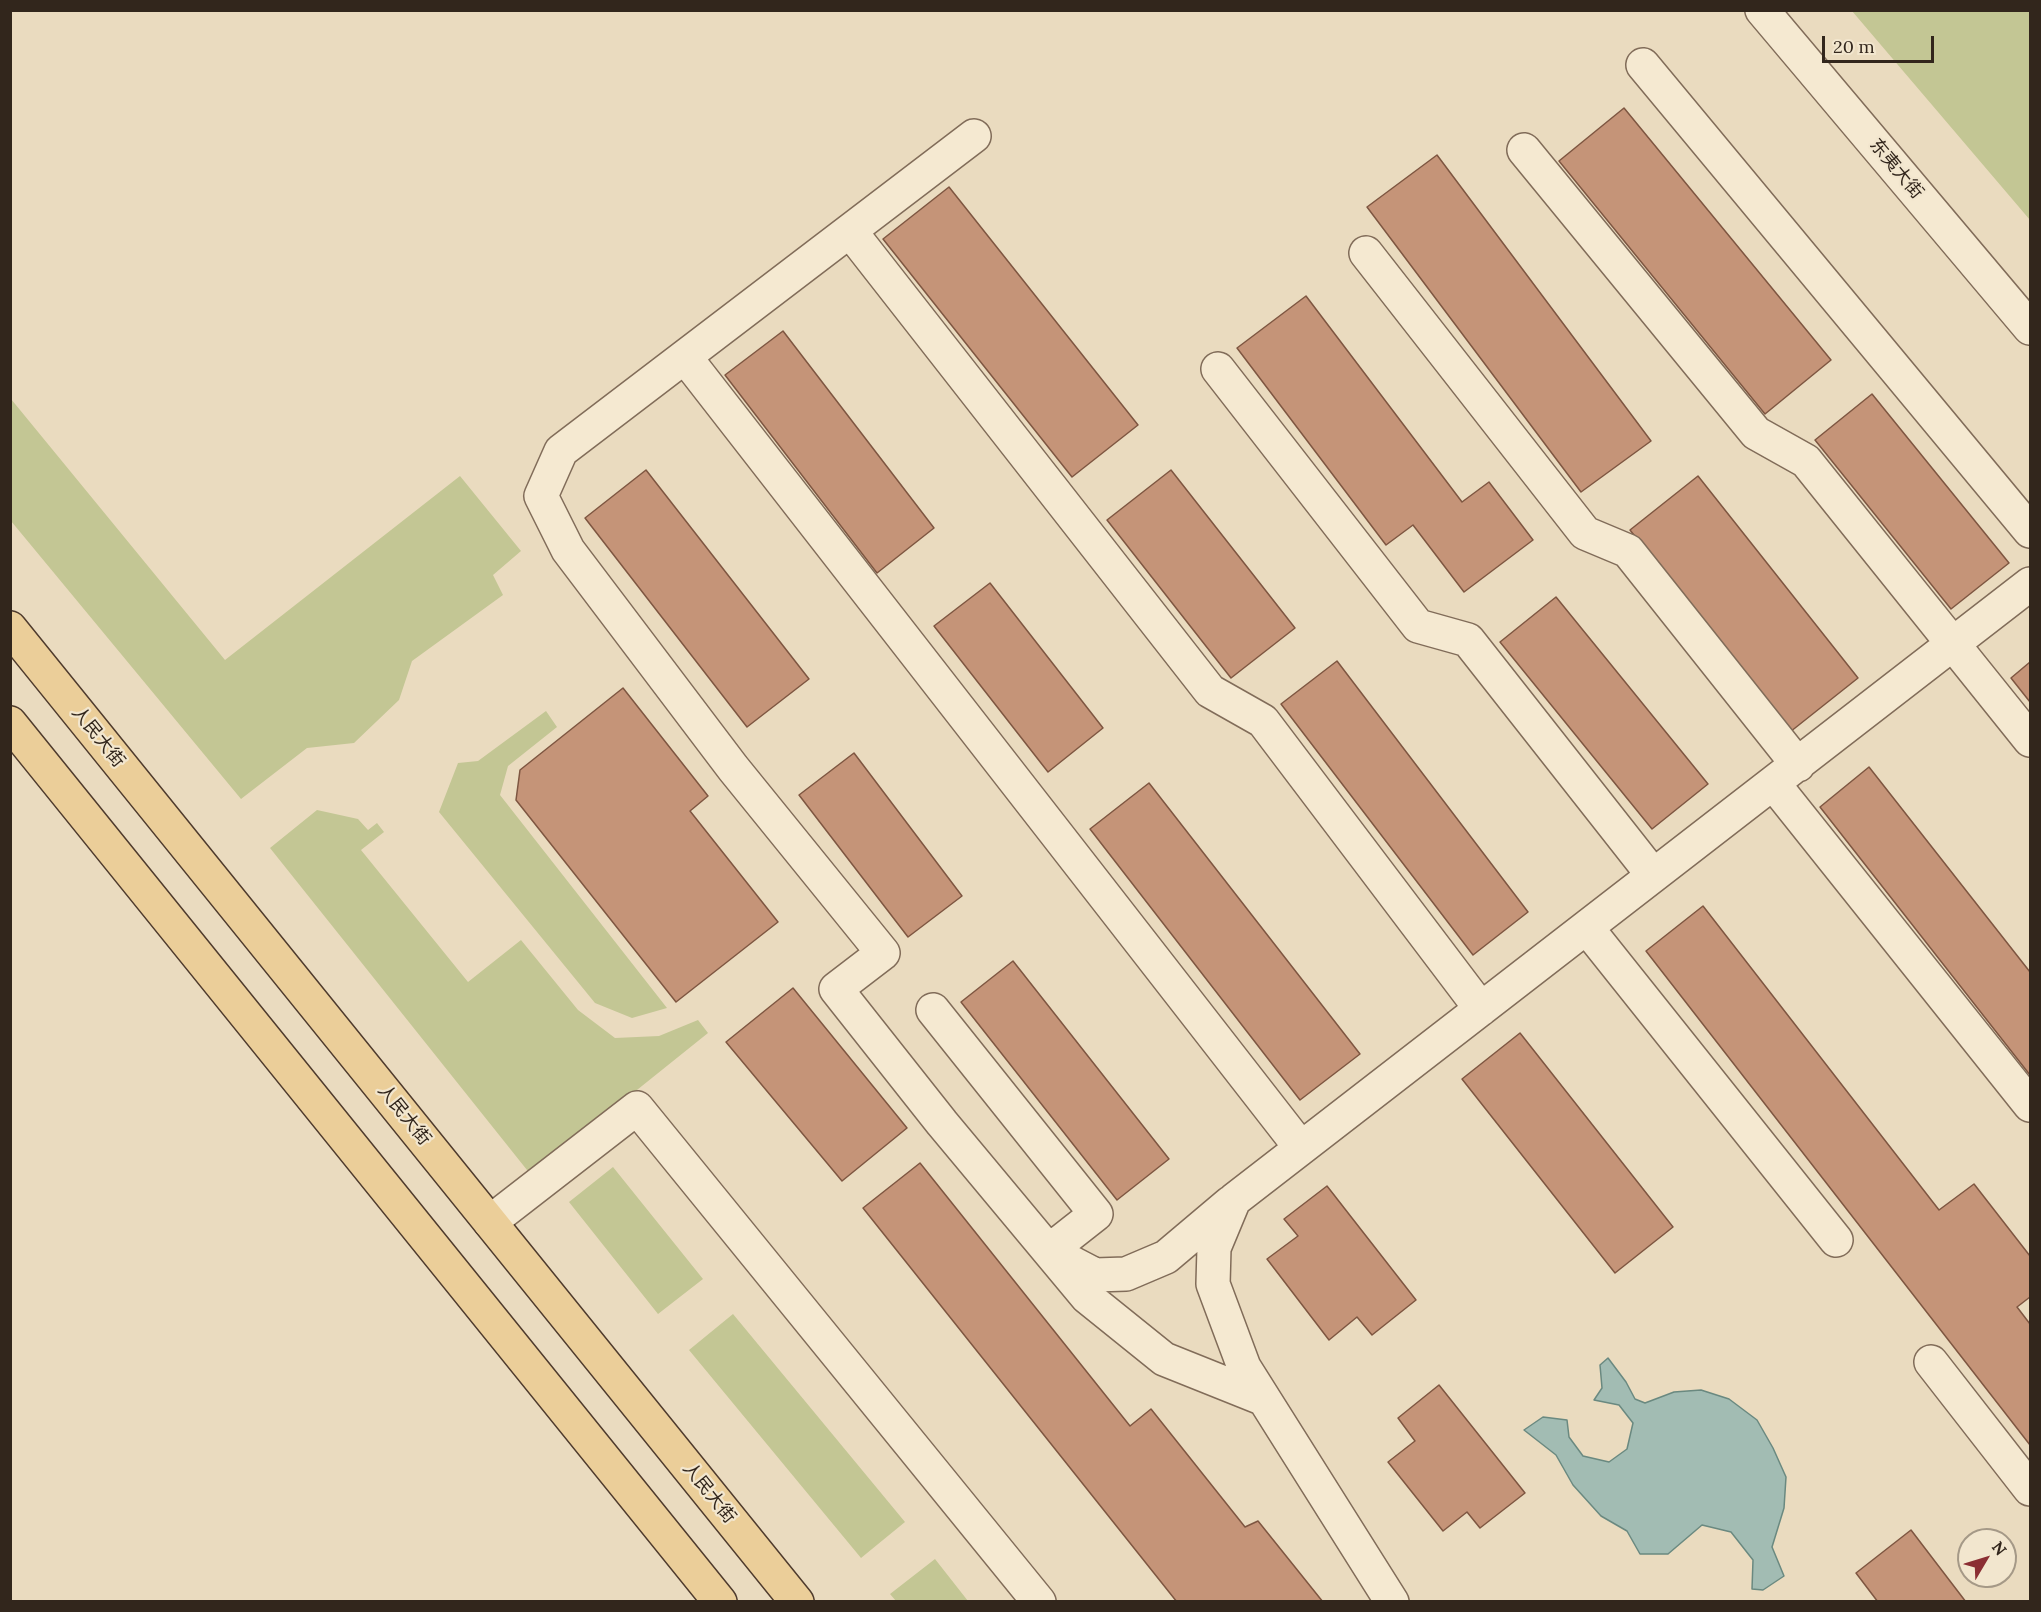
<!DOCTYPE html>
<meta charset="utf-8">
<style>
body{margin:0}
#map{position:relative;width:2041px;height:1612px;overflow:hidden;background:#eadbbf;font-family:Lora,serif}
canvas{display:block}
.frame{position:absolute;inset:0;border:12px solid #32261c;pointer-events:none}
.north{position:absolute;left:1957px;top:1528px;width:60px;height:60px;box-sizing:border-box;background:#f2e6ce;border:2px solid #a59987;border-radius:50%;rotate:52deg;font-size:16px;font-weight:700;line-height:24px;text-align:center;color:#32261c}
.north::after{content:'';display:block;margin:auto;width:21px;height:27px;background:#8b2e33;clip-path:polygon(50% 0,100% 100%,50% 72%,0 100%)}
.scale{position:absolute;left:1822px;top:36px;width:112px;height:27px;box-sizing:border-box;border:3px solid #32261c;border-top:0;padding-left:8px;font-size:18px;line-height:21px;white-space:nowrap;color:#32261c;-webkit-text-stroke:4px #f2e6ce;paint-order:stroke}
</style>
<div id="map">
<canvas width="2041" height="1612"></canvas>
<div class="frame"></div>
<div class="north">N</div>
<div class="scale">20 m</div>
</div>
<script>
const context = document.querySelector('canvas').getContext('2d');
context.lineJoin = 'round';
function fillPath(path, color) { context.fillStyle = color; context.fill(path, 'evenodd'); }
function stroke(path, color, width, dash) { context.strokeStyle = color; context.lineWidth = width; context.lineCap = dash ? 'butt' : 'round'; context.setLineDash(dash || []); context.stroke(path); }
function write(font, color, halo, rows, align = 'center') {
  context.font = font + ' Lora,"Noto Sans SC",serif'; context.lineWidth = 4.5; context.setLineDash([]); context.textBaseline = 'middle'; context.strokeStyle = halo; context.fillStyle = color; for (const [text, x, y, turn = 0] of rows) {
    context.save(); context.translate(x, y); context.rotate((+turn || 0) * Math.PI / 180); context.textAlign = isNaN(turn) ? turn : align; if (halo) context.strokeText(text, 0, 0); context.fillText(text, 0, 0); context.restore();
  }
}
const green = new Path2D(`
 M1852 11H2030V220Z
 M11 399 225 660 460 476 521 551 493 575 503 595 412 661 399 700 354 743 307 748 241 799 11 521Z
 M546 711 557 727 508 766 500 795 667 1008 632 1018 595 1003 439 812 458 763 478 761Z
 M317 810 358 819 368 830 377 823 384 832 361 850 468 982 521 940 578 1010 615 1038 659 1036 698 1020 708 1033 531 1175 270 848Z
 M613 1167 703 1279 658 1314 569 1202Z
 M733 1314 905 1522 861 1558 689 1350Z
 M935 1559 968 1601H896L890 1594Z`);
const water = new Path2D(`
 M1608 1358 1626 1382 1635 1399 1645 1403 1674 1392 1701 1390 1729 1399 1757 1420 1773 1448 1786 1477 1784 1508 1772 1547 1784 1576 1763 1590 1752 1589 1753 1560 1731 1532 1702 1525 1668 1554H1640L1627 1531 1601 1516 1573 1485 1556 1455 1524 1430 1543 1417 1567 1420 1569 1437 1583 1456 1609 1462 1627 1449 1633 1423 1619 1405 1594 1400 1602 1388 1600 1365Z`);
const building = new Path2D(`
 M1624 108 1831 360 1765 414 1559 161Z
 M1437 155 1651 441 1581 492 1367 207Z
 M949 187 1138 425 1072 477 883 239Z
 M1306 296 1462 502 1489 482 1533 540 1464 592 1413 525 1386 545 1237 348Z
 M783 331 934 528 877 573 725 375Z
 M1872 394 2009 563 1951 609 1815 440Z
 M646 470 809 679 747 727 585 518Z
 M1171 470 1295 628 1231 678 1107 520Z
 M1698 476 1858 678 1790 732 1630 530Z
 M990 583 1103 728 1048 772 934 626Z
 M1556 597 1708 784 1652 829 1500 642Z
 M1337 661 1528 912 1473 955 1281 704Z
 M2030 662V702L2011 678Z
 M623 688 708 796 690 811 778 922 676 1002 516 800 520 770Z
 M854 753 962 896 908 937 799 795Z
 M1869 767 2030 972V1075L1820 807Z
 M1149 783 1360 1054 1300 1100 1090 829Z
 M1703 906 1939 1210 1974 1184 2030 1256V1297L2017 1307 2030 1324V1445L1646 951Z
 M1013 961 1169 1159 1117 1200 961 1002Z
 M793 988 907 1128 842 1181 726 1042Z
 M1520 1033 1673 1227 1615 1273 1462 1079Z
 M920 1163 1130 1426 1151 1409 1245 1527 1258 1521 1323 1602H1177L863 1208Z
 M1327 1186 1416 1300 1372 1335 1357 1317 1329 1340 1267 1259 1298 1236 1284 1219Z
 M1439 1385 1525 1493 1480 1528 1467 1512 1443 1531 1388 1462 1415 1441 1398 1418Z
 M1911 1530 1966 1602H1878L1856 1573Z`);
const minor = new Path2D(`
 M1762 10 2030 328
 M1643 65 2030 531
 M974 136 561 451 541 496 568 550 733 768 883 953 836 989 942 1123 1087 1297 1164 1359 1264 1399
 M1524 150 1756 433 1806 461 2030 740
 M850 231 1210 691 1263 721 1481 1009
 M1366 253 1585 533 1628 551 1798 765
 M685 357 1301 1148
 M1218 369 1418 626 1468 640 1653 875
 M1773 783 2030 1105
 M1587 928 1836 1240
 M933 1010 1096 1214 1049 1251 1095 1275 1126 1274 1166 1257 1230 1203
 M490 1222 637 1108 1039 1602
 M1931 1362 2030 1489
 M1392 1602 1244 1367 1213 1284 1214 1248 1234 1200 2030 584`);
const major = new Path2D(`
 M10 628 797 1602
 M10 723 720 1602`);
const streetNames = [
 ["东夷大街",1896,169,50],
 ["人民大街",98,737,51],
 ["人民大街",404,1115,51],
 ["人民大街",709,1493,51]
];
fillPath(green, '#c3c694');
fillPath(water, '#a2bcb3');
stroke(water, '#6a8980', 1.5);
fillPath(building, '#c59478');
stroke(building, '#7e5641', 1.5);
stroke(minor, '#816c59', 36);
stroke(major, '#4f3b2d', 36);
stroke(minor, '#f5e9d1', 33);
stroke(major, '#ebce99', 33);
write('18px', '#32261c', '#f2e6ce', streetNames);
</script>
